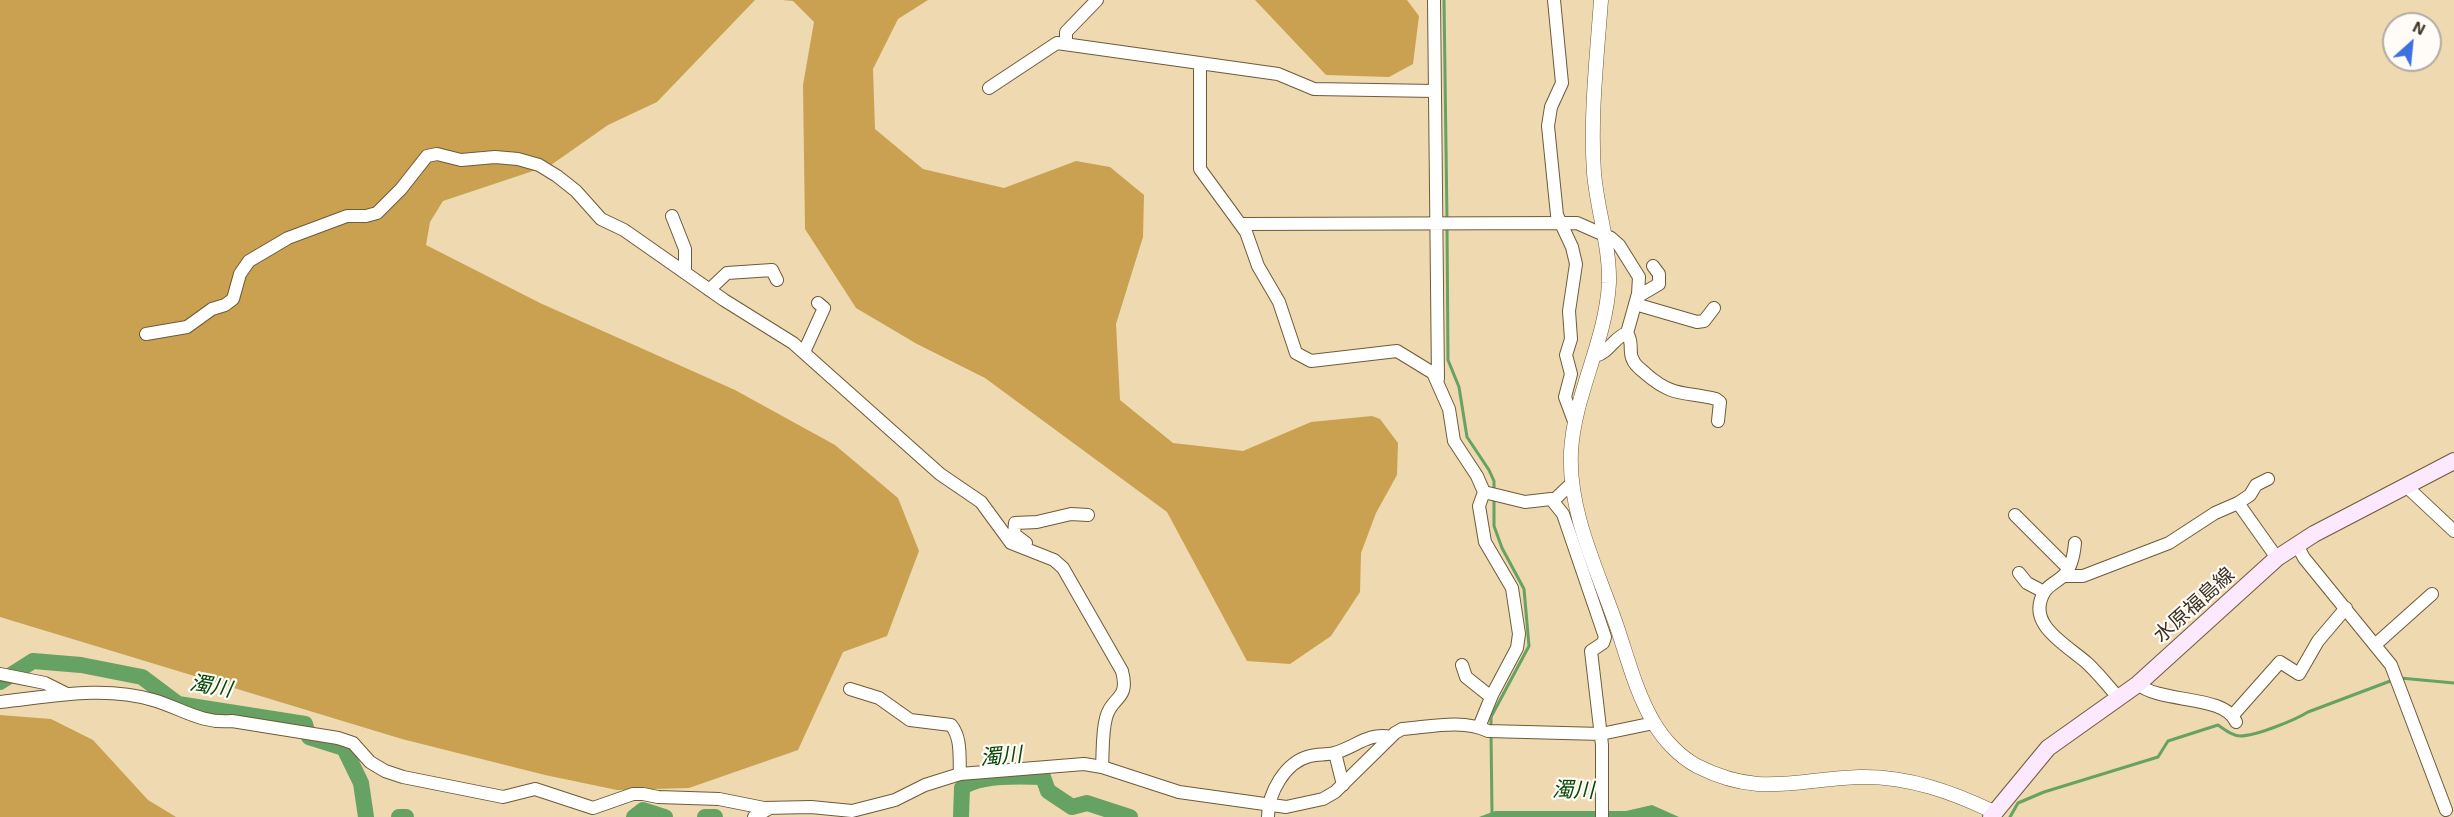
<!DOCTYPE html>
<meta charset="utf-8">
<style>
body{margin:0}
#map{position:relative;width:2454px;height:817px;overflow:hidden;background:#efd9b1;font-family:"Exo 2",sans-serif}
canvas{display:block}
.north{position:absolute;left:2382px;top:12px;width:60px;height:60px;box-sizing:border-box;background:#fffcf8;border:2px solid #b1aca3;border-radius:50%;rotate:27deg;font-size:16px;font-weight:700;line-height:24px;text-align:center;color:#3d3424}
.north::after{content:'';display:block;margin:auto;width:21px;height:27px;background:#3c71e1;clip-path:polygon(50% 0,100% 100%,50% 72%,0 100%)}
</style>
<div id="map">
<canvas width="2454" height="817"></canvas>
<div class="north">N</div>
</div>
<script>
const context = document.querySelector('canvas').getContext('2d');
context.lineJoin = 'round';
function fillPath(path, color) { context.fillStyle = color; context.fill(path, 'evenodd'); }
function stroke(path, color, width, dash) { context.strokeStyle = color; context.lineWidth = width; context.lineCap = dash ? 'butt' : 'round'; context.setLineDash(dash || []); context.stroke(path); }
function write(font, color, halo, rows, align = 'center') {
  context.font = font + ' "Exo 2","Noto Sans JP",sans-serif'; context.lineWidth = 4.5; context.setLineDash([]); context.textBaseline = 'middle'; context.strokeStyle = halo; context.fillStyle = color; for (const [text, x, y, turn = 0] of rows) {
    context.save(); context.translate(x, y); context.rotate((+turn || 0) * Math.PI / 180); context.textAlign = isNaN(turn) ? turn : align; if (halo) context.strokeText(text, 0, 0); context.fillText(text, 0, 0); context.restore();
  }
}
const forest = new Path2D(`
 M0 0H755L657 102 608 125 551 165 443 201 430 222 426 245 540 303 735 390 835 445 898 498 919 551 887 636 843 652 798 750 689 788 617 790 545 775 402 739 0 617Z
 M782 0H928L898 19 873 69 875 129 923 169 1004 188 1076 161 1110 167 1144 195 1143 237 1116 324 1120 400 1173 443 1243 451 1311 422 1372 416 1380 419 1398 443 1397 475 1376 513 1361 553 1360 592 1331 636 1290 664 1247 661 1167 512 985 378 917 344 856 308 805 229 803 85 814 22 793 1Z
 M1255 0H1407L1419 16 1413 64 1389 77 1326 75Z
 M0 715 51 719 93 740 148 800 176 817H0Z`);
const water = new Path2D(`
 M1652 805 1679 817H1479L1495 811H1626Z`);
const stream = new Path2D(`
 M1444 0 1447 220
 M1447 227 1448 360 1459 387 1467 437 1489 470 1494 481V492
 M2400 678 2454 683
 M1491 727V717L1529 646 1524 589 1502 548 1494 526V498
 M1491 733 1492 813
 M2010 817 2018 803 2044 792 2158 757 2168 741 2218 725C2224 729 2232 736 2240 736 2256 736 2295 720 2308 712L2393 680`);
const river = new Path2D(`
 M0 682 33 661 81 665 142 677 178 704 305 724 309 737 344 748 361 783 366 817
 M399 817H406
 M634 817 643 810 665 817
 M705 817H715
 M961 817 962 788C978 774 1022 776 1043 777L1048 791 1072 807 1087 803 1130 817`);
const minor = new Path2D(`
 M1434 0 1438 379
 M1554 0 1562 83 1551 107 1548 126 1557 215 1572 247 1576 264 1569 311 1571 339 1566 355 1571 374 1565 397 1575 424
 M1066 44V32L1097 0
 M1200 64V169L1246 232 1258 266 1279 302 1296 353 1311 361 1397 351 1433 373 1449 409 1454 441 1477 476 1484 492 1479 506 1485 542 1512 588 1519 634 1517 648 1492 695 1479 727
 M989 88 1057 43 1278 74 1314 89 1435 91
 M672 216 685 249V272
 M1240 224 1577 223 1611 238 1619 245 1639 277 1638 294 1627 333C1613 338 1610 352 1595 356
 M709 290 727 273 772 270 777 280
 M1637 297 1659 284V274L1653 266
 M1635 304 1697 322 1704 321 1714 308
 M1627 333C1634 343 1628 352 1633 360 1635 366 1642 370 1646 374 1674 398 1684 391 1716 399L1720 402 1718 421
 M146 334 187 327 212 309 225 305 233 299 240 274 249 261 288 238 347 216H366L377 213 401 189 427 156 437 154 461 160 495 157 518 159 539 165 557 176 576 191 601 219 624 230 724 300 793 343 940 474 981 502 1011 543 1054 560 1063 568 1122 671C1130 701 1111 696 1106 718 1102 733 1103 751 1102 767
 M804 352 824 308 818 303
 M2406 486 2454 531
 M1484 492 1525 502 1551 499 1563 514 1605 637 1603 643 1591 651 1602 745V817
 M1553 501 1572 483
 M2238 503 2277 558
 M2015 515 2068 568
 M1026 543 1014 534 1015 523 1037 522 1071 514 1088 515
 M2075 543C2074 554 2072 568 2063 576 2057 582 2050 584 2045 591 2024 624 2067 645 2087 663 2098 673 2108 686 2118 697
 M2297 545 2304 558 2391 665 2446 810
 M2019 573 2027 583 2044 592
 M2064 576H2083L2169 543 2215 513 2238 503 2250 495 2256 485 2268 479
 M2376 644 2432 594
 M1462 665 1466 677 1491 697
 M0 674 45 683 67 694
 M2138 684C2161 704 2224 694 2236 722
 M850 689 879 698 910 720 951 725C962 738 959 758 960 774
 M0 702C49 697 103 685 153 700 181 708 201 724 232 721L338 738 353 743 370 762 385 771 403 777 503 797 535 789 593 808 633 794H643L658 797 719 799 764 808 811 807 852 811 895 800 925 785 960 774 1084 764 1102 767 1179 792 1286 807 1323 799 1335 792 1395 733 1402 729C1430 727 1462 719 1488 731L1601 734 1654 723
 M2233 715 2280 662 2299 674 2318 641 2346 608
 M1335 753 1343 785
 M754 817 770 808
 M1268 817C1268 793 1285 762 1310 756 1318 754 1326 755 1334 753 1355 748 1367 732 1391 737`);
const tertiary = new Path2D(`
 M1601 0C1597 57 1590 115 1594 173 1597 209 1610 246 1609 283 1606 341 1574 395 1571 452 1568 511 1597 569 1616 624 1627 656 1636 693 1654 723 1663 739 1680 757 1697 766 1760 798 1796 779 1860 777 1908 776 1952 792 1994 812`);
const secondary = new Path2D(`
 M1991 817 2048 748 2138 684 2277 558 2314 534 2454 461`);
const streetNames = [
 ["水原福島線",2194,605,-42]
];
const waterNames = [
 ["濁川",211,686,10],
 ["濁川",1001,756,-5],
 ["濁川",1573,790,1]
];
fillPath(forest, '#c9a150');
fillPath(water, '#66a263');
stroke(stream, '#66a263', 3);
stroke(river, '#66a263', 16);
stroke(minor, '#6e5b37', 14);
stroke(tertiary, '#6e5b37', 15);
stroke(secondary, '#6e5b37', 18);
stroke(minor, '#fff', 12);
stroke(tertiary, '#fff', 14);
stroke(secondary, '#fce8ff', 16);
write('20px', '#3d3424', '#fffcf8', streetNames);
write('italic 21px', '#064807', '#fffcf8', waterNames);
</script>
